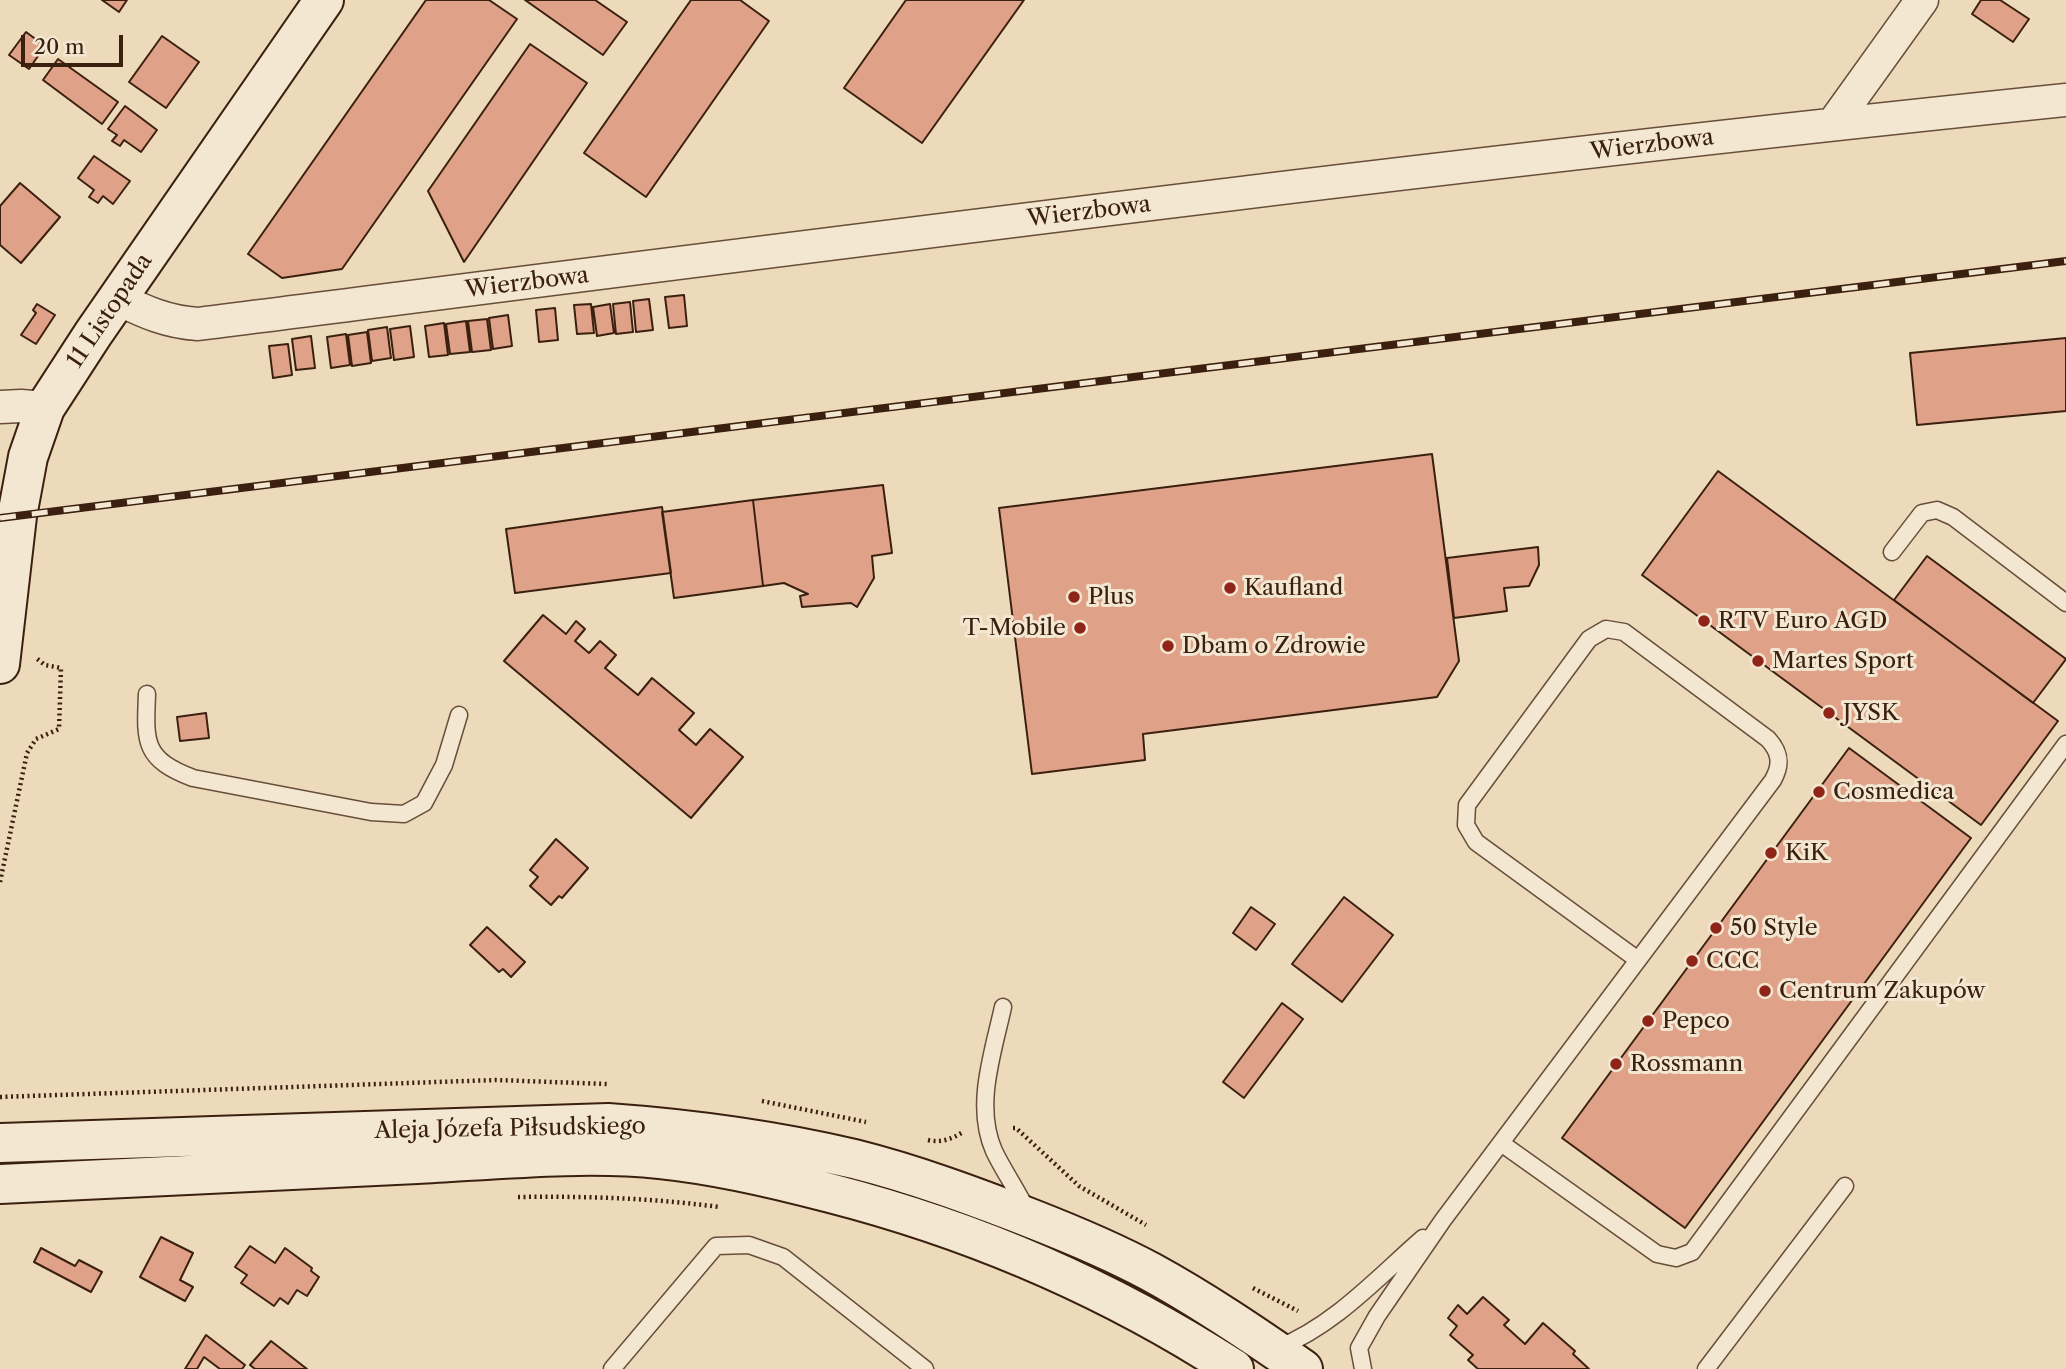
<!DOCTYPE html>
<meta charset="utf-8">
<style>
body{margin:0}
#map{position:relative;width:2066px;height:1369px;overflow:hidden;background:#eddaba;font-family:"Libre Caslon Text",serif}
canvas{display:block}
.scale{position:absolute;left:21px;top:35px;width:102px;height:32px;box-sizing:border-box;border:4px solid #3b2010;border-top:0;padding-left:9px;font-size:21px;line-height:24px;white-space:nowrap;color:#3b2010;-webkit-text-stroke:5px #f3e7d2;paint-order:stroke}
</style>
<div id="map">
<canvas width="2066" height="1369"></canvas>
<div class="scale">20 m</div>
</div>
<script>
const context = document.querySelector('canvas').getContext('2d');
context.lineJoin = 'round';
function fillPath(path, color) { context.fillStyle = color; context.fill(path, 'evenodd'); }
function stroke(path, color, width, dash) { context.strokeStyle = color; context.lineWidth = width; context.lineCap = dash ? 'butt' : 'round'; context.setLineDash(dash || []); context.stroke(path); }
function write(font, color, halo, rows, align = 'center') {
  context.font = font + ' "Libre Caslon Text",serif'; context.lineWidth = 6; context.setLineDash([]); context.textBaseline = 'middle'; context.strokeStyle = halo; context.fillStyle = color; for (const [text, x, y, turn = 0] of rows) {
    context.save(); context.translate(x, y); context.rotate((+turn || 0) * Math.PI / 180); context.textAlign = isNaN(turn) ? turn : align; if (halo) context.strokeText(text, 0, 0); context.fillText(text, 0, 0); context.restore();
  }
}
const building = new Path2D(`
 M102 0H127L119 12Z
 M426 0H489L517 19 342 269 282 278 248 254Z
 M525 0H595L627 22 603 55Z
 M691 0H740L769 21 646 197 584 153Z
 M906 0H1024L922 143 844 88Z
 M1981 0H2000L2029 19 2013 42 1972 14Z
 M26 32 45 46 29 69 9 55Z
 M162 36 199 62 166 108 129 82Z
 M530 44 587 83 464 262 428 191Z
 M58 59 118 102 102 124 43 80Z
 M125 106 157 130 141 152 124 140 120 146 112 141 117 135 108 129Z
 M94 156 130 181 113 204 103 196 98 203 89 197 94 190 78 178Z
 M20 183 60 217 21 263 0 245V206Z
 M684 295 687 326 669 328 665 297Z
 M649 299 653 330 636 332 633 301Z
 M630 302 633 332 616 334 613 304Z
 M37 304 55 315 36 344 21 335 36 313 33 310Z
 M591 304 594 333 577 334 574 305Z
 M610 304 614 333 597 336 593 307Z
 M555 308 558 340 539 342 536 310Z
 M508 315 512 346 493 349 489 318Z
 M487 319 491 350 472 352 468 321Z
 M466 321 470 352 450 354 446 324Z
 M444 323 448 355 429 357 425 326Z
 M410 326 414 357 394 360 390 329Z
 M387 327 391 358 372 361 368 330Z
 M367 332 371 363 352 366 348 335Z
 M346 334 350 365 331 368 327 337Z
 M311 336 315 368 296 370 292 339Z
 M2066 338V411L1917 425 1910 353Z
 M288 344 292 375 273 378 269 346Z
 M1432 454 1459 661 1437 697 1143 734 1145 760 1032 774 999 508Z
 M1718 471 2058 721 1981 825 1642 575Z
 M883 485 892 553 872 556 874 578 857 607 851 603 802 607 800 596 808 594 784 583 763 586 753 500Z
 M753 500 763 586 674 598 662 512Z
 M662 507 671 573 515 593 506 529Z
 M1538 547 1539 565 1529 586 1504 588 1507 611 1454 618 1447 558Z
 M1927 556 2066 659 2033 703 1894 600Z
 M543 615 566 634 576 621 585 629 575 641 589 653 600 641 616 655 605 668 638 695 652 678 694 713 679 730 696 745 710 729 743 757 691 818 504 661Z
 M206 713 209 738 180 741 177 717Z
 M1849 748 1971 838 1685 1228 1562 1138Z
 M556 839 588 868 562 898 559 896 551 905 530 886 538 877 530 870Z
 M1344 897 1393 935 1342 1002 1292 964Z
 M1251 907 1275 924 1256 950 1233 933Z
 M487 927 525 962 511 977 503 969 499 972 470 945Z
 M1282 1003 1303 1019 1244 1098 1223 1082Z
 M161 1237 193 1253 180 1280 193 1287 185 1301 140 1277Z
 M250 1246 275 1263 285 1248 312 1268 311 1271 319 1277 307 1296 297 1290 288 1304 280 1298 274 1306 241 1283 247 1275 235 1267Z
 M41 1248 75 1266 79 1260 102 1272 91 1292 34 1262Z
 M1483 1297 1509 1320 1504 1325 1525 1344 1543 1323 1575 1351 1573 1354 1589 1369H1478L1468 1360 1473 1355 1450 1335 1457 1326 1448 1318 1458 1305 1467 1314Z
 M206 1335 245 1365 242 1369H220L204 1357 197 1369H185Z
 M271 1341 307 1369H255L250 1365Z`);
const path = new Path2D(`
 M0 882 27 753 36 739 59 729 61 668 45 665 36 658
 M0 1097 496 1080 607 1084
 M762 1101 866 1122
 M1013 1128H1016L1079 1186 1146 1225
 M928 1140C941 1143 952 1139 963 1132
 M518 1197C585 1196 652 1198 719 1207
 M1253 1288 1298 1311`);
const service = new Path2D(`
 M1892 552 1922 513 1937 510 1953 517 2066 603
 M147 694C145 742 143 759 193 778L371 812 404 814 424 803 444 765 459 715
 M1003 1007C993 1053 974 1106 994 1151 1004 1172 1018 1191 1028 1213
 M1501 1143 1657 1254 1676 1258 1692 1252 2066 744
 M1278 1348C1335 1325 1377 1278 1423 1238
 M612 1369 716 1246 749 1245 783 1257 925 1369
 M1363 1369 1359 1348 1377 1316 1443 1220 1773 780C1782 764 1780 752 1768 739L1624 632 1606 629 1589 639 1467 805 1466 825 1476 842 1638 960
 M1706 1369 1845 1186`);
const minor = new Path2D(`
 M1833 124 1922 0
 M118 299C145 312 167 322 198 324 820 245 1442 164 2066 100
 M0 407 21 406 45 408`);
const secondary = new Path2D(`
 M0 664 17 516 28 457 45 408 93 334 324 0
 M0 1143 608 1123C691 1129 773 1140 854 1159 914 1174 973 1196 1030 1218 1071 1234 1112 1251 1151 1272 1204 1301 1254 1335 1303 1369
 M0 1184C139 1177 278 1170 417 1164 494 1160 584 1151 660 1159 718 1165 774 1178 830 1193 974 1230 1109 1288 1234 1369`);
const rail = new Path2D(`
 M0 518 2066 261`);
const markers = [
 [1230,588,7,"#8f2418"],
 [1074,597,7,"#8f2418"],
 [1704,621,7,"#8f2418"],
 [1080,628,7,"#8f2418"],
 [1168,646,7,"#8f2418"],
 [1758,661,7,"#8f2418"],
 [1829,713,7,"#8f2418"],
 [1819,792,7,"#8f2418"],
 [1771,853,7,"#8f2418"],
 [1716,928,7,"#8f2418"],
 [1692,961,7,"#8f2418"],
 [1765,991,7,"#8f2418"],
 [1648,1021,7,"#8f2418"],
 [1616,1064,7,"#8f2418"]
];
const streetNames = [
 ["Wierzbowa",1652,145,-7],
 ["Wierzbowa",1089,212,-7],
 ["Wierzbowa",527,283,-7],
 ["11 Listopada",110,311,-56],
 ["Aleja Józefa Piłsudskiego",510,1129,-1]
];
const poiNames = [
 ["Kaufland",1244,588],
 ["Plus",1088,597],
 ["RTV Euro AGD",1718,621],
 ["T-Mobile",1066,628,"right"],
 ["Dbam o Zdrowie",1182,646],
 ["Martes Sport",1772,661],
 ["JYSK",1843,713],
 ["Cosmedica",1833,792],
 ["KiK",1785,853],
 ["50 Style",1730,928],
 ["CCC",1706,961],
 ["Centrum Zakupów",1779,991],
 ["Pepco",1662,1021],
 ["Rossmann",1630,1064]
];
fillPath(building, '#dfa288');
stroke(building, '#3b2010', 2);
stroke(service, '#684e3a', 19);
stroke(minor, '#684e3a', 35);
stroke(secondary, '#3b2010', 42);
stroke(path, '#3b2010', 4.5, [2, 3.5]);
stroke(service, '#f3e7d2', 16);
stroke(minor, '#f3e7d2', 32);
stroke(secondary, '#f3e7d2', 38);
stroke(rail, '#3b2010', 8);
stroke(rail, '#f3e7d2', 5, [16]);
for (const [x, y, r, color] of markers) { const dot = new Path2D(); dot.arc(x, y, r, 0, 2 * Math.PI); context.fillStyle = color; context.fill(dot); stroke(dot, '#f3e7d2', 2.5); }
write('23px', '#3b2010', '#f3e7d2', streetNames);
write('23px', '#3b2010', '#f3e7d2', poiNames, 'left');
</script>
